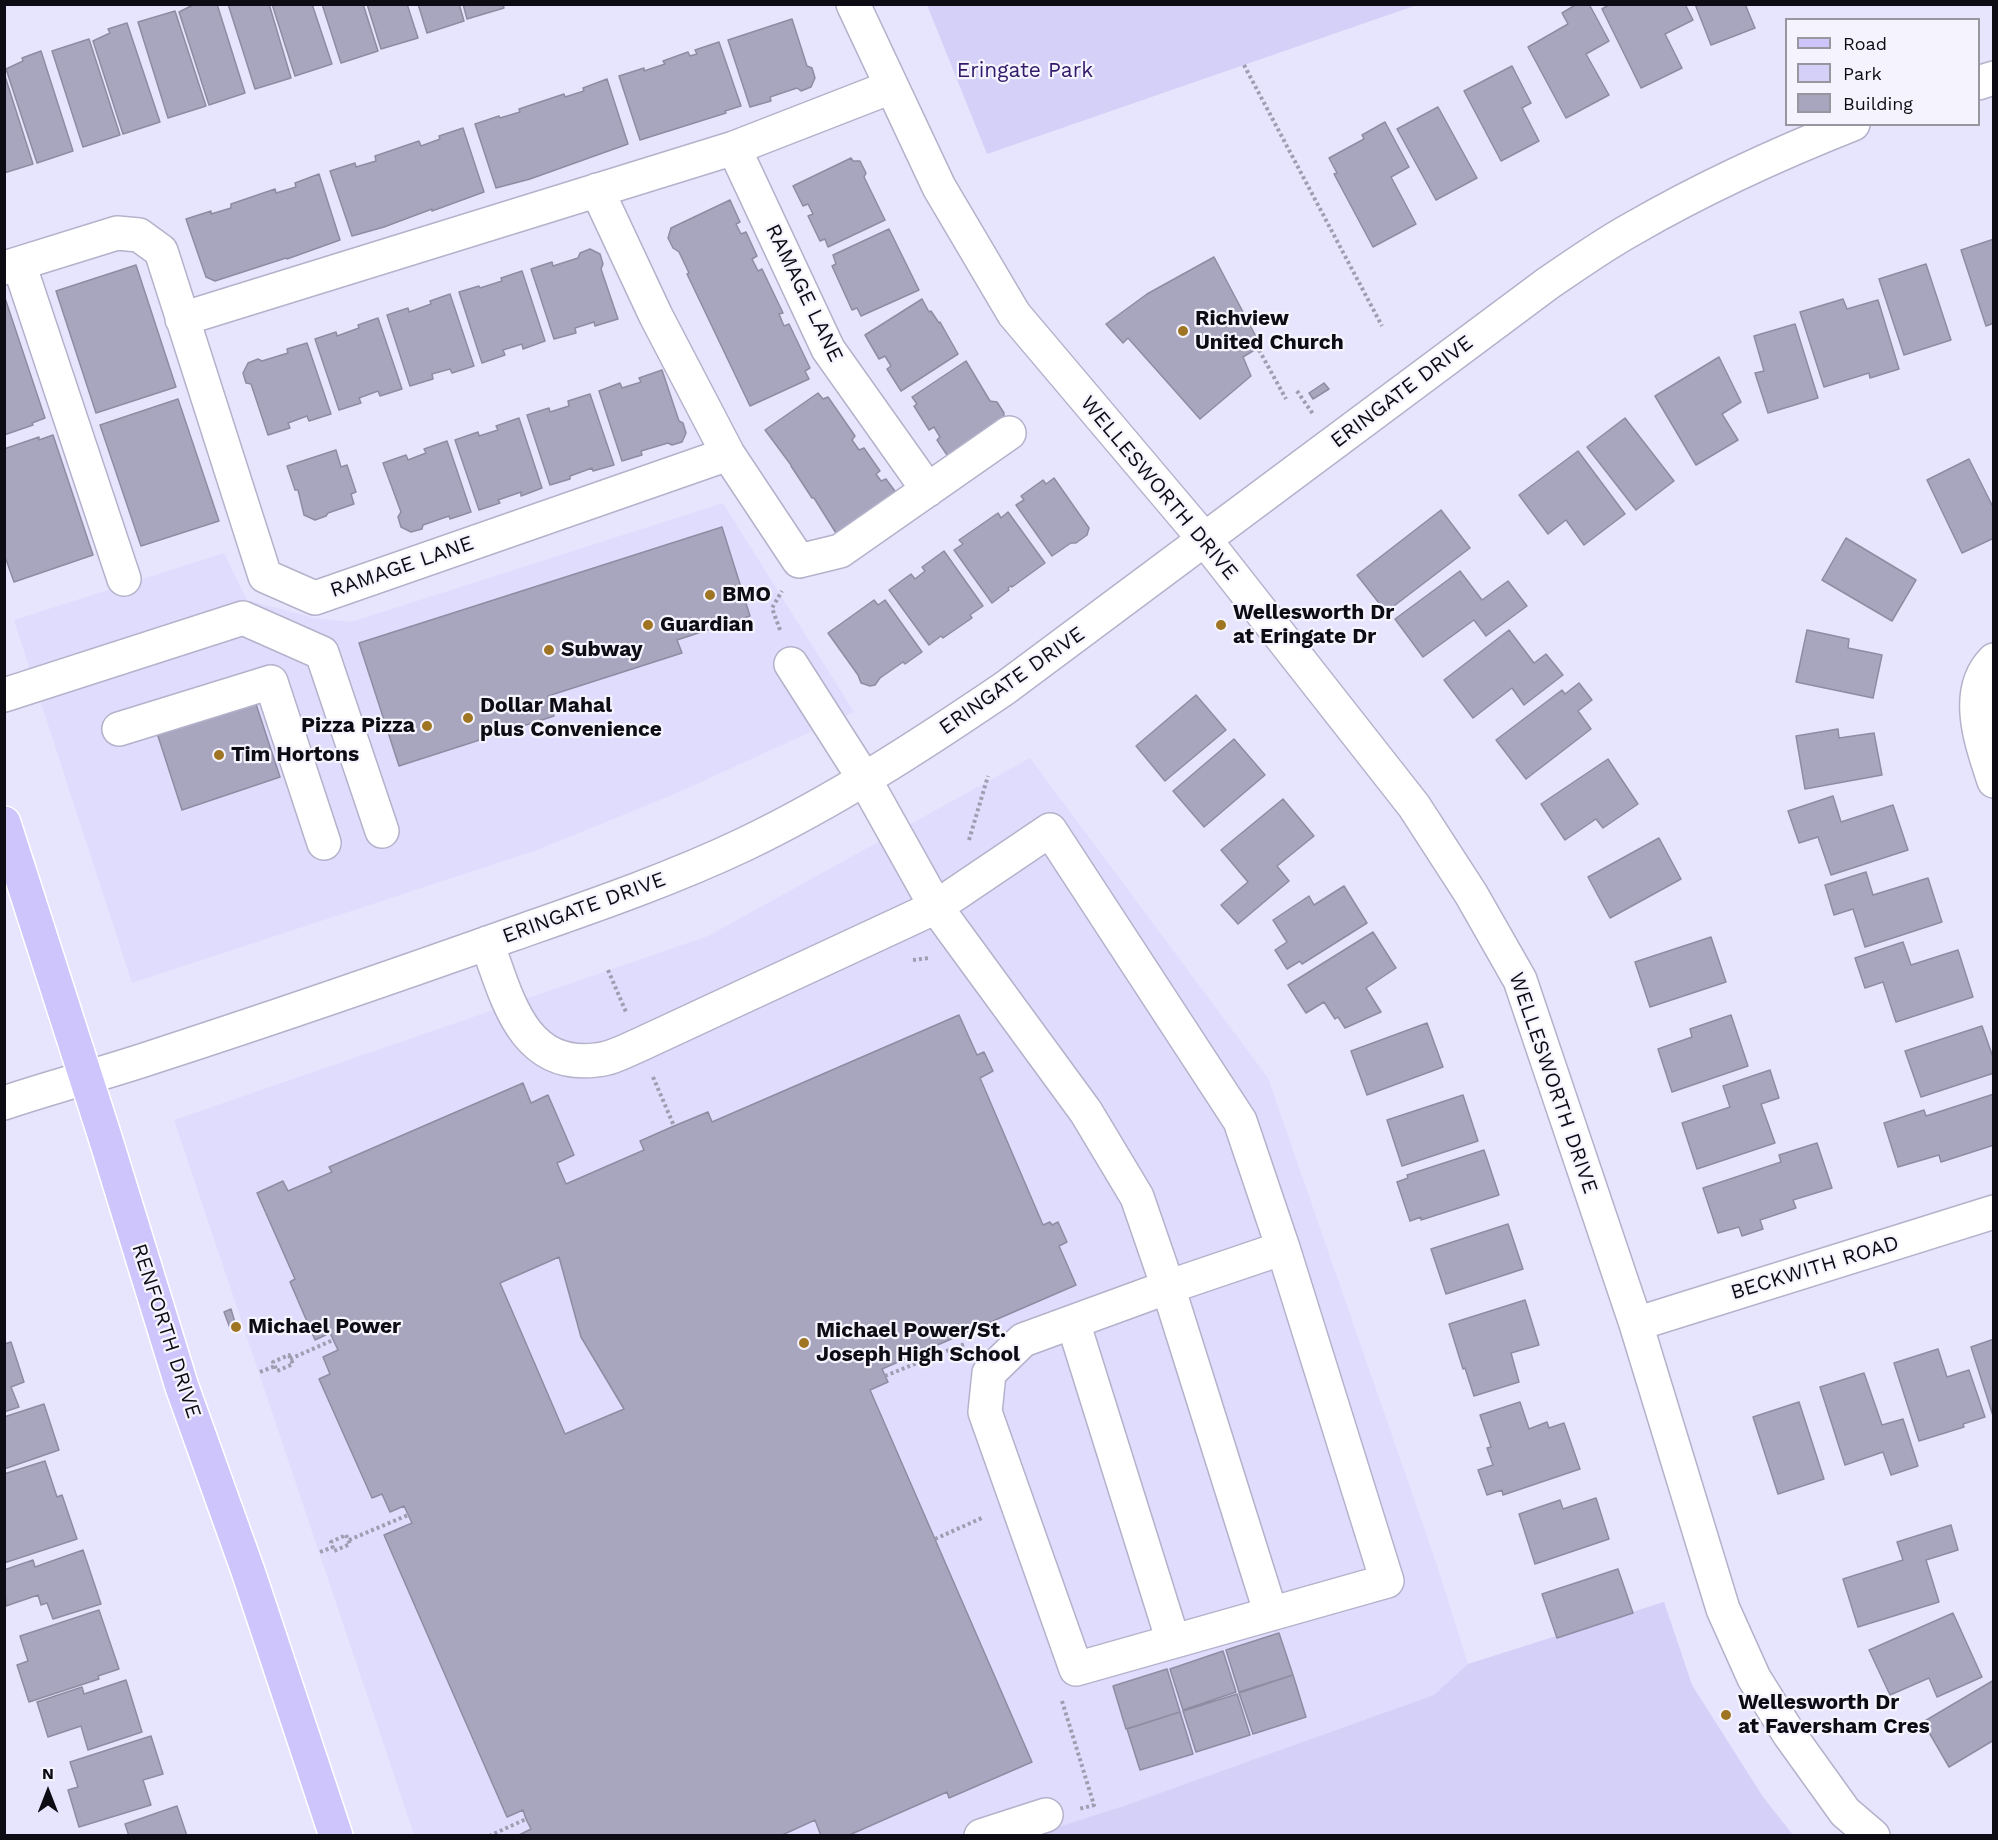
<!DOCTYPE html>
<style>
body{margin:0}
#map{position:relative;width:1998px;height:1840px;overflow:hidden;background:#e7e5fe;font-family:"Work Sans",sans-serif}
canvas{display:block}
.frame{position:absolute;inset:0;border:6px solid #0d0c14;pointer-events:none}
.legend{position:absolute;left:1785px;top:18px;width:195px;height:108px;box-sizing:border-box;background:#f5f4fe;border:2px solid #9897a0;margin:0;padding:8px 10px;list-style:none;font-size:18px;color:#0d0c14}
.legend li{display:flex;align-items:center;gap:12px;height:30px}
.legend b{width:30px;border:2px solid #9897a0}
.north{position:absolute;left:18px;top:1762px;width:60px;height:60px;-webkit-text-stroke:4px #f5f4fe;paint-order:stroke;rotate:0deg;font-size:16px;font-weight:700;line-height:24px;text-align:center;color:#0d0c14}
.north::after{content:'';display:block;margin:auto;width:21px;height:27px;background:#0d0c14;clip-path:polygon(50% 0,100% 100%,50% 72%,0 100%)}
</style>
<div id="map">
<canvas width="1998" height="1840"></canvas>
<div class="frame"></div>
<ul class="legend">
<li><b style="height:8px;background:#cdc5fc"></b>Road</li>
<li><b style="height:16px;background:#d4d0f7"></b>Park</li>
<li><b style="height:16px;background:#a8a6be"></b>Building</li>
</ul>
<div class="north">N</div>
</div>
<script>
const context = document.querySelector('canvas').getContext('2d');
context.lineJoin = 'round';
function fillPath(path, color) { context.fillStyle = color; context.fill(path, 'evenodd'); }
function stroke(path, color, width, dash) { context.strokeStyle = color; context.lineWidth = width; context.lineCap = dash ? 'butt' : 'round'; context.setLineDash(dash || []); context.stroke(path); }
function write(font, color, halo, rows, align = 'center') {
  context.font = font + ' "Work Sans",sans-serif'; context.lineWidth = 4.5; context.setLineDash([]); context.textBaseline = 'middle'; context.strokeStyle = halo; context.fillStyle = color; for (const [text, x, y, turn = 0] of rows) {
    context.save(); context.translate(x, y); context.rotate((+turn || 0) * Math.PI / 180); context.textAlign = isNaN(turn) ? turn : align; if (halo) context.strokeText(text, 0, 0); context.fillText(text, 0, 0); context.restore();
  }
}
const built = new Path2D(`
 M723 503 854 712 677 793 537 850 132 983 14 620 224 553 247 600 315 618 351 622Z
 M1030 758 1268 1078 1437 1565 1468 1664 1664 1602 1692 1685 1763 1797 1793 1835H414L174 1120 708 936Z`);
const green = new Path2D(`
 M927 5H1417L987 154Z
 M1664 1602 1692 1685 1763 1797 1793 1835 1030 1836 1127 1805 1434 1695 1468 1664Z`);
const building = new Path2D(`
 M195 4H217L245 93 209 105 179 12Z
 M228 4H269L291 78 255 89Z
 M272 4H312L332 64 295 76Z
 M322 4H363L378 51 341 63Z
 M367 4H407L418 38 381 49Z
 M418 4H459L464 21 427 33Z
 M463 4H503L504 8 467 19Z
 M1577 4H1589L1609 41 1586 54 1609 95 1566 118 1528 47 1568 24 1562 13Z
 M1610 4H1685L1693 20 1665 34 1682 68 1641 88 1602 9Z
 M1695 4H1745L1755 28 1711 45Z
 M175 11 206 106 168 118 138 22Z
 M792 19 807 66 812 68 815 78 811 87 801 91 797 88 770 97 771 101 750 107 728 40Z
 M127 23 160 122 123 134 93 41 110 33 108 29Z
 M89 39 120 135 83 147 52 51Z
 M719 42 741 106 725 111 726 113 640 140 619 76 644 68V71L665 64 663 61 688 52 690 56 697 54 695 50Z
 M41 51 73 151 37 163 6 69 23 61 22 58Z
 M1512 66 1531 103 1522 108 1539 141 1501 161 1464 91Z
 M4 73 33 164 4 173Z
 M607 79 628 144 530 179 496 188 475 124 499 116 500 118 520 112 519 109 564 94 565 97 584 91 583 88Z
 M1438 107 1477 178 1436 200 1397 129Z
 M1385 122 1409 167 1391 177 1416 224 1373 247 1334 174 1337 173 1329 158 1364 139 1362 135Z
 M463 128 484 192 432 211V209L384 227 352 236 330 171 355 163 356 167 376 161 375 156 419 141 421 146 440 139 439 136Z
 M851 158 853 161H860L866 173 864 177 885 220 828 247 825 239 820 241 808 216 813 214 808 204 803 206 793 186Z
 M319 174 340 240 287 259 286 258 215 281 206 277 186 219 211 211V214L231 208V204L275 189 276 193 296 187 295 183Z
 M730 200 740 222 736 224 741 234 746 232 757 256 752 259 758 271 762 269 783 313 779 314 784 326 789 324 810 368 805 371 809 379 750 406 687 274 689 273 679 252 673 248 668 238 671 228Z
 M889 229 919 290 861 316 857 308 852 310 832 266 836 264 833 255Z
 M1994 239V323L1986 326 1961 250Z
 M590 249 600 254 603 264 601 269 618 319 595 326 594 322 575 328 576 333 554 339 531 269 552 262 553 266 578 258 580 253Z
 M1214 257 1261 346 1243 357 1251 376 1200 419 1128 338 1123 343 1106 324 1147 294Z
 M1926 264 1951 340 1904 355 1879 279Z
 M136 265 176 387 96 413 56 291Z
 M522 271 545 341 523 349 522 344 503 350 505 355 482 363 459 292 479 286 480 288 502 281 501 278Z
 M450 294 474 366 452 373 450 369 432 374 433 379 410 386 387 315 408 308 409 312 431 304 430 301Z
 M5 298 45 418 32 423 33 425 4 435Z
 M922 299 929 312 931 311 939 323 940 322 958 354 901 391 887 369 891 366 885 356 879 359 865 335Z
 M1843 299 1847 309 1878 300 1899 369 1870 378 1869 373 1824 387 1800 312Z
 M378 318 402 389 380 396 378 391 359 398 361 403 339 410 315 339 336 332 337 336 359 328 358 325Z
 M1795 324 1818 398 1768 413 1755 373 1764 371 1754 336Z
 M307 343 331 414 309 421 307 416 288 423 290 428 268 435 251 384 246 383 243 373 248 363 258 359 262 361 288 353 287 349Z
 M1719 357 1741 402 1722 414 1738 440 1696 465 1655 396Z
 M966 361 990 401 997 402 1004 413 1003 422 949 458 937 440 940 437 934 427 929 430 914 406 917 404 912 397Z
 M662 370 679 421 683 423 686 433 682 442 672 445 668 443 641 451 642 455 622 461 599 391 620 383 622 388 638 383 641 382 639 378Z
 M1324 383 1329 389 1313 399 1309 393Z
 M818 393 823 399 828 397 855 436 852 440 859 450 864 448 880 471 876 474 881 481 886 479 900 498 846 535 836 533 814 498H812L791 466V465L765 430Z
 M590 394 614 465 593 471 592 468 570 476V479L550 485 527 415 549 408 550 412 569 406 568 401Z
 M178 399 219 521 141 546 100 425Z
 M519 418 542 488 521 496V492L498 500 500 503 479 510 455 440 478 432 479 436 498 430 496 426Z
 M1625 418 1674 481 1636 510 1587 447Z
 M53 435 93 555 14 582 4 554V449L39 437V440Z
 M447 441 471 512 450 519 449 516 423 525 422 529 411 532 401 527 398 517 401 512 383 463 406 455 408 460 426 453 424 449Z
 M336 450 341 467 347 465 356 492 351 494 354 504 328 513 326 516 315 520 304 515 298 490H295L287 466Z
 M1578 451 1625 514 1584 545 1566 520 1548 534 1519 495Z
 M1969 459 1994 509V538L1962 553 1927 480Z
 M1054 478 1089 528 1087 535 1076 543H1071L1052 556 1016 505 1024 500 1021 496 1043 480 1046 484Z
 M1441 510 1470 548 1386 612 1357 575Z
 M1008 512 1045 563 1012 587 1011 586 1008 588 1009 590 992 603 954 550 963 544 959 540 998 513 1001 518Z
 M722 527 750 616 677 640 682 653 548 696 554 716 399 766 359 643Z
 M1846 538 1916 580 1892 621 1822 580Z
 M944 551 983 606 970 615 972 618 943 638 941 636 929 645 889 590 911 574 915 579 925 571 922 567Z
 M1460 571 1482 600 1508 581 1527 606 1486 636 1474 620 1423 657 1395 619Z
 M874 600 878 605 885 600 922 652 905 664 903 662 880 678 875 685 870 686 861 683 858 675 828 633Z
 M1509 630 1534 663 1546 654 1563 675 1524 705 1512 688 1473 718 1444 680Z
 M1807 630 1849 639 1848 648 1882 655 1873 698 1796 682Z
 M1579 683 1592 700 1578 711 1591 729 1526 779 1496 740 1562 690 1565 694Z
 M1196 695 1226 730 1165 781 1136 746Z
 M255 701 280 777 182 810 157 733Z
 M1838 729 1839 738 1874 733 1882 775 1805 789 1796 736Z
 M1234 739 1265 775 1204 827 1173 791Z
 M1608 759 1638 804 1603 828 1596 819 1565 840 1541 804Z
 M1833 796 1841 822 1893 805 1908 850 1831 875 1818 837 1799 843 1788 811Z
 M1283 799 1314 836 1277 866 1289 881 1238 924 1221 905 1248 882 1221 850Z
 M1659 838 1681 879 1610 918 1588 877Z
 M1866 872 1873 895 1928 878 1942 922 1865 947 1853 909 1834 915 1825 885Z
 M1344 886 1367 923 1302 964 1300 961 1287 969 1275 950 1287 942 1273 920 1309 896 1314 905Z
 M1373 932 1396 968 1366 988 1381 1012 1345 1028 1338 1017 1335 1019 1324 1002 1306 1013 1288 985Z
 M1711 937 1726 982 1650 1007 1635 962Z
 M1903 942 1911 965 1958 950 1973 997 1896 1022 1883 982 1865 988 1855 958Z
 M959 1015 977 1055 984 1052 993 1071 980 1078 1043 1225 1050 1222 1052 1225 1058 1222 1067 1242 1059 1246 1076 1285 882 1369 888 1382 870 1390 1032 1762 949 1798 947 1792 847 1836H821L815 1820 780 1836H517L531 1829 526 1819 523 1810 507 1817 384 1535 412 1523 404 1506 390 1512 382 1494 372 1498 319 1379 330 1374 323 1357 338 1350 330 1333 315 1340 290 1282 295 1279 257 1193 283 1181 288 1191 332 1172 329 1167 523 1083 531 1103 548 1095 574 1155 557 1163 566 1184 644 1150 640 1141 674 1126 708 1112 712 1122ZM559 1257 581 1337 624 1409 565 1434 500 1283Z
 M1731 1015 1748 1066 1672 1092 1658 1049 1692 1037 1690 1029Z
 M1427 1023 1443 1067 1367 1095 1351 1051Z
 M1982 1026 1994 1060V1073L1921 1097 1905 1051Z
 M1770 1070 1779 1098 1761 1104 1775 1143 1697 1169 1682 1123 1730 1107 1723 1086Z
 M1994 1094V1145L1941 1162 1939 1155 1898 1167 1884 1123 1924 1110 1926 1116Z
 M1463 1095 1478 1141 1402 1166 1387 1120Z
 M1817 1143 1832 1188 1793 1200 1796 1208 1760 1220 1763 1229 1742 1236 1739 1227 1718 1233 1703 1188 1781 1162 1779 1155Z
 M1484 1150 1499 1195 1421 1220V1217L1410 1221 1397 1182 1408 1178 1407 1175Z
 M1508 1224 1523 1269 1446 1294 1431 1249Z
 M1525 1300 1539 1345 1511 1353 1519 1382 1474 1396 1465 1368 1463 1369 1449 1324Z
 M231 1309 236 1326 230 1328 224 1312Z
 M1994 1339V1419L1971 1347Z
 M11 1342 24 1382 11 1387 19 1407 4 1412V1344Z
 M1938 1349 1947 1377 1969 1370 1985 1417 1963 1424 1964 1427 1919 1441 1894 1363Z
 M1864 1373 1882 1425 1903 1419 1918 1466 1891 1475 1883 1452 1845 1465 1820 1387Z
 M1520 1402 1529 1429 1547 1422 1549 1428 1564 1423 1580 1469 1503 1495 1502 1490 1487 1495 1478 1470 1493 1465 1487 1448 1491 1447 1480 1415Z
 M1799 1402 1824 1479 1778 1494 1753 1417Z
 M44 1404 59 1450 4 1469V1417Z
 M45 1461 57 1497 62 1495 77 1539 4 1563V1474Z
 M1596 1498 1609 1539 1535 1564 1519 1514 1560 1500 1563 1509Z
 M1951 1525 1958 1550 1926 1560 1939 1602 1858 1627 1843 1579 1903 1560 1897 1542Z
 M83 1550 101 1604 53 1619 47 1603 41 1605 38 1595 6 1606 4 1570 33 1560 35 1567Z
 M1618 1569 1633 1613 1557 1638 1542 1594Z
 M99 1610 119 1669 98 1676 99 1679 29 1702 17 1665 28 1661 20 1636Z
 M1953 1613 1982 1677 1937 1697 1929 1678 1890 1695 1869 1650Z
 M1279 1633 1293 1675 1239 1692 1226 1650Z
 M1223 1651 1236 1692 1183 1710 1170 1669Z
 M1167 1669 1180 1712 1126 1729 1113 1686Z
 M1293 1675 1306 1717 1253 1734 1239 1693Z
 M126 1680 142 1732 88 1750 81 1726 48 1737 37 1702 82 1687 84 1694Z
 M1994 1680V1740L1949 1767 1923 1722Z
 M1237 1694 1250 1735 1196 1752 1183 1711Z
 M1180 1712 1193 1754 1140 1770 1127 1729Z
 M151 1736 163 1774 143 1780 151 1805 79 1827 68 1790 78 1787 70 1762Z
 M177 1806 187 1836H129L125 1824Z`);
const path = new Path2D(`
 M1244 65 1382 326
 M1259 350 1286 399
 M1297 391 1313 414
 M780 630 772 608 782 591
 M969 840 988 776
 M913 960 929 958
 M608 970 626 1012
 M653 1077 674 1126
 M289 1355 293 1364 277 1371 273 1362Z
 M957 1358 954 1348 965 1344
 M290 1359 333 1340
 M260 1372 275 1366
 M885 1376 954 1348
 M346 1535 350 1544 334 1551 331 1542Z
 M935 1539 984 1517
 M349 1540 408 1515
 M320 1552 333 1547
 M1062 1701 1094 1805 1079 1809
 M489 1836 526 1819`);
const minor = new Path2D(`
 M853 4 939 187 1014 314 1205 540 1414 806 1471 894 1520 980 1636 1324 1723 1609 1754 1678 1789 1734 1845 1812 1873 1836
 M1978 83 1994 78
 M734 148 828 349 928 490
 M597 190 656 316 728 454 799 561 840 551 1009 433
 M19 264 124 579
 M4 268 117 233 139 235 161 251 265 576 315 598 728 454
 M182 319 734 148 891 87
 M1994 660C1962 692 1982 744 1994 781
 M4 695 243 618 322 653 382 831
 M119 729 271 682 324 843
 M1050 830 1240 1121 1283 1248 1168 1287 1137 1197 1086 1112 936 907Z
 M487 943C507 997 522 1069 596 1060 611 1059 625 1051 639 1045L936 907 865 780 791 664
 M4 1103C54 1086 106 1073 156 1056 276 1017 395 976 513 934 590 907 669 880 743 845 835 801 921 745 1005 688L1547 284C1575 265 1603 245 1632 229 1703 188 1777 154 1853 124
 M1073 1322 1173 1641
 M1636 1324 1994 1212
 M1271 1614 1168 1287 1023 1340 989 1373 985 1412 1076 1669 1387 1581 1283 1248
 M981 1836 1046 1815`);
const major = new Path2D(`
 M4 823 105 1137 182 1387 248 1571 336 1836`);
const markers = [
 [1183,331,6,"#9f7524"],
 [710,595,6,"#9f7524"],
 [648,625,6,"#9f7524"],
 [1221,625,6,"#9f7524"],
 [549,650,6,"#9f7524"],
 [468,718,6,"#9f7524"],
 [427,726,6,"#9f7524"],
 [219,755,6,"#9f7524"],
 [236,1327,6,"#9f7524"],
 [804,1343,6,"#9f7524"],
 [1726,1715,6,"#9f7524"]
];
const parkNames = [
 ["Eringate Park",1025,71]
];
const streetNames = [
 ["RAMAGE LANE",804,293,64],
 ["ERINGATE DRIVE",1402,392,-37],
 ["WELLESWORTH DRIVE",1159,488,50],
 ["RAMAGE LANE",402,567,-19],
 ["ERINGATE DRIVE",1012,681,-35],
 ["ERINGATE DRIVE",584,908,-20],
 ["WELLESWORTH DRIVE",1553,1083,71],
 ["BECKWITH ROAD",1815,1268,-17],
 ["RENFORTH DRIVE",166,1331,72]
];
const poiNames = [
 ["Richview",1195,319],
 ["United Church",1195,343],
 ["BMO",722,595],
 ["Wellesworth Dr",1233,613],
 ["at Eringate Dr",1233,637],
 ["Guardian",660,625],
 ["Subway",561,650],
 ["Dollar Mahal",480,706],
 ["plus Convenience",480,730],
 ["Pizza Pizza",415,726,"right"],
 ["Tim Hortons",231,755],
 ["Michael Power",248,1327],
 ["Michael Power/St.",816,1331],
 ["Joseph High School",816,1355],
 ["Wellesworth Dr",1738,1703],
 ["at Faversham Cres",1738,1727]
];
fillPath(built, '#dfdcfd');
fillPath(green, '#d4d0f7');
fillPath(building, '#a8a6be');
stroke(building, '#8e8ca3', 1.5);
stroke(minor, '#b4b2cb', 36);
stroke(major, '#fff', 36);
stroke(path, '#9f9db0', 4, [3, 3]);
stroke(minor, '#fff', 33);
stroke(major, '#cdc5fc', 33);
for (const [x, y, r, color] of markers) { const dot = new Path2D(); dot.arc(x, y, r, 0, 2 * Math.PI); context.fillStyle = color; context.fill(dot); stroke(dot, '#f5f4fe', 2); }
write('21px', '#321a6a', '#f5f4fe', parkNames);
write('21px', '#0d0c14', '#f5f4fe', streetNames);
write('bold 21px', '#0d0c14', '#f5f4fe', poiNames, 'left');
</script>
